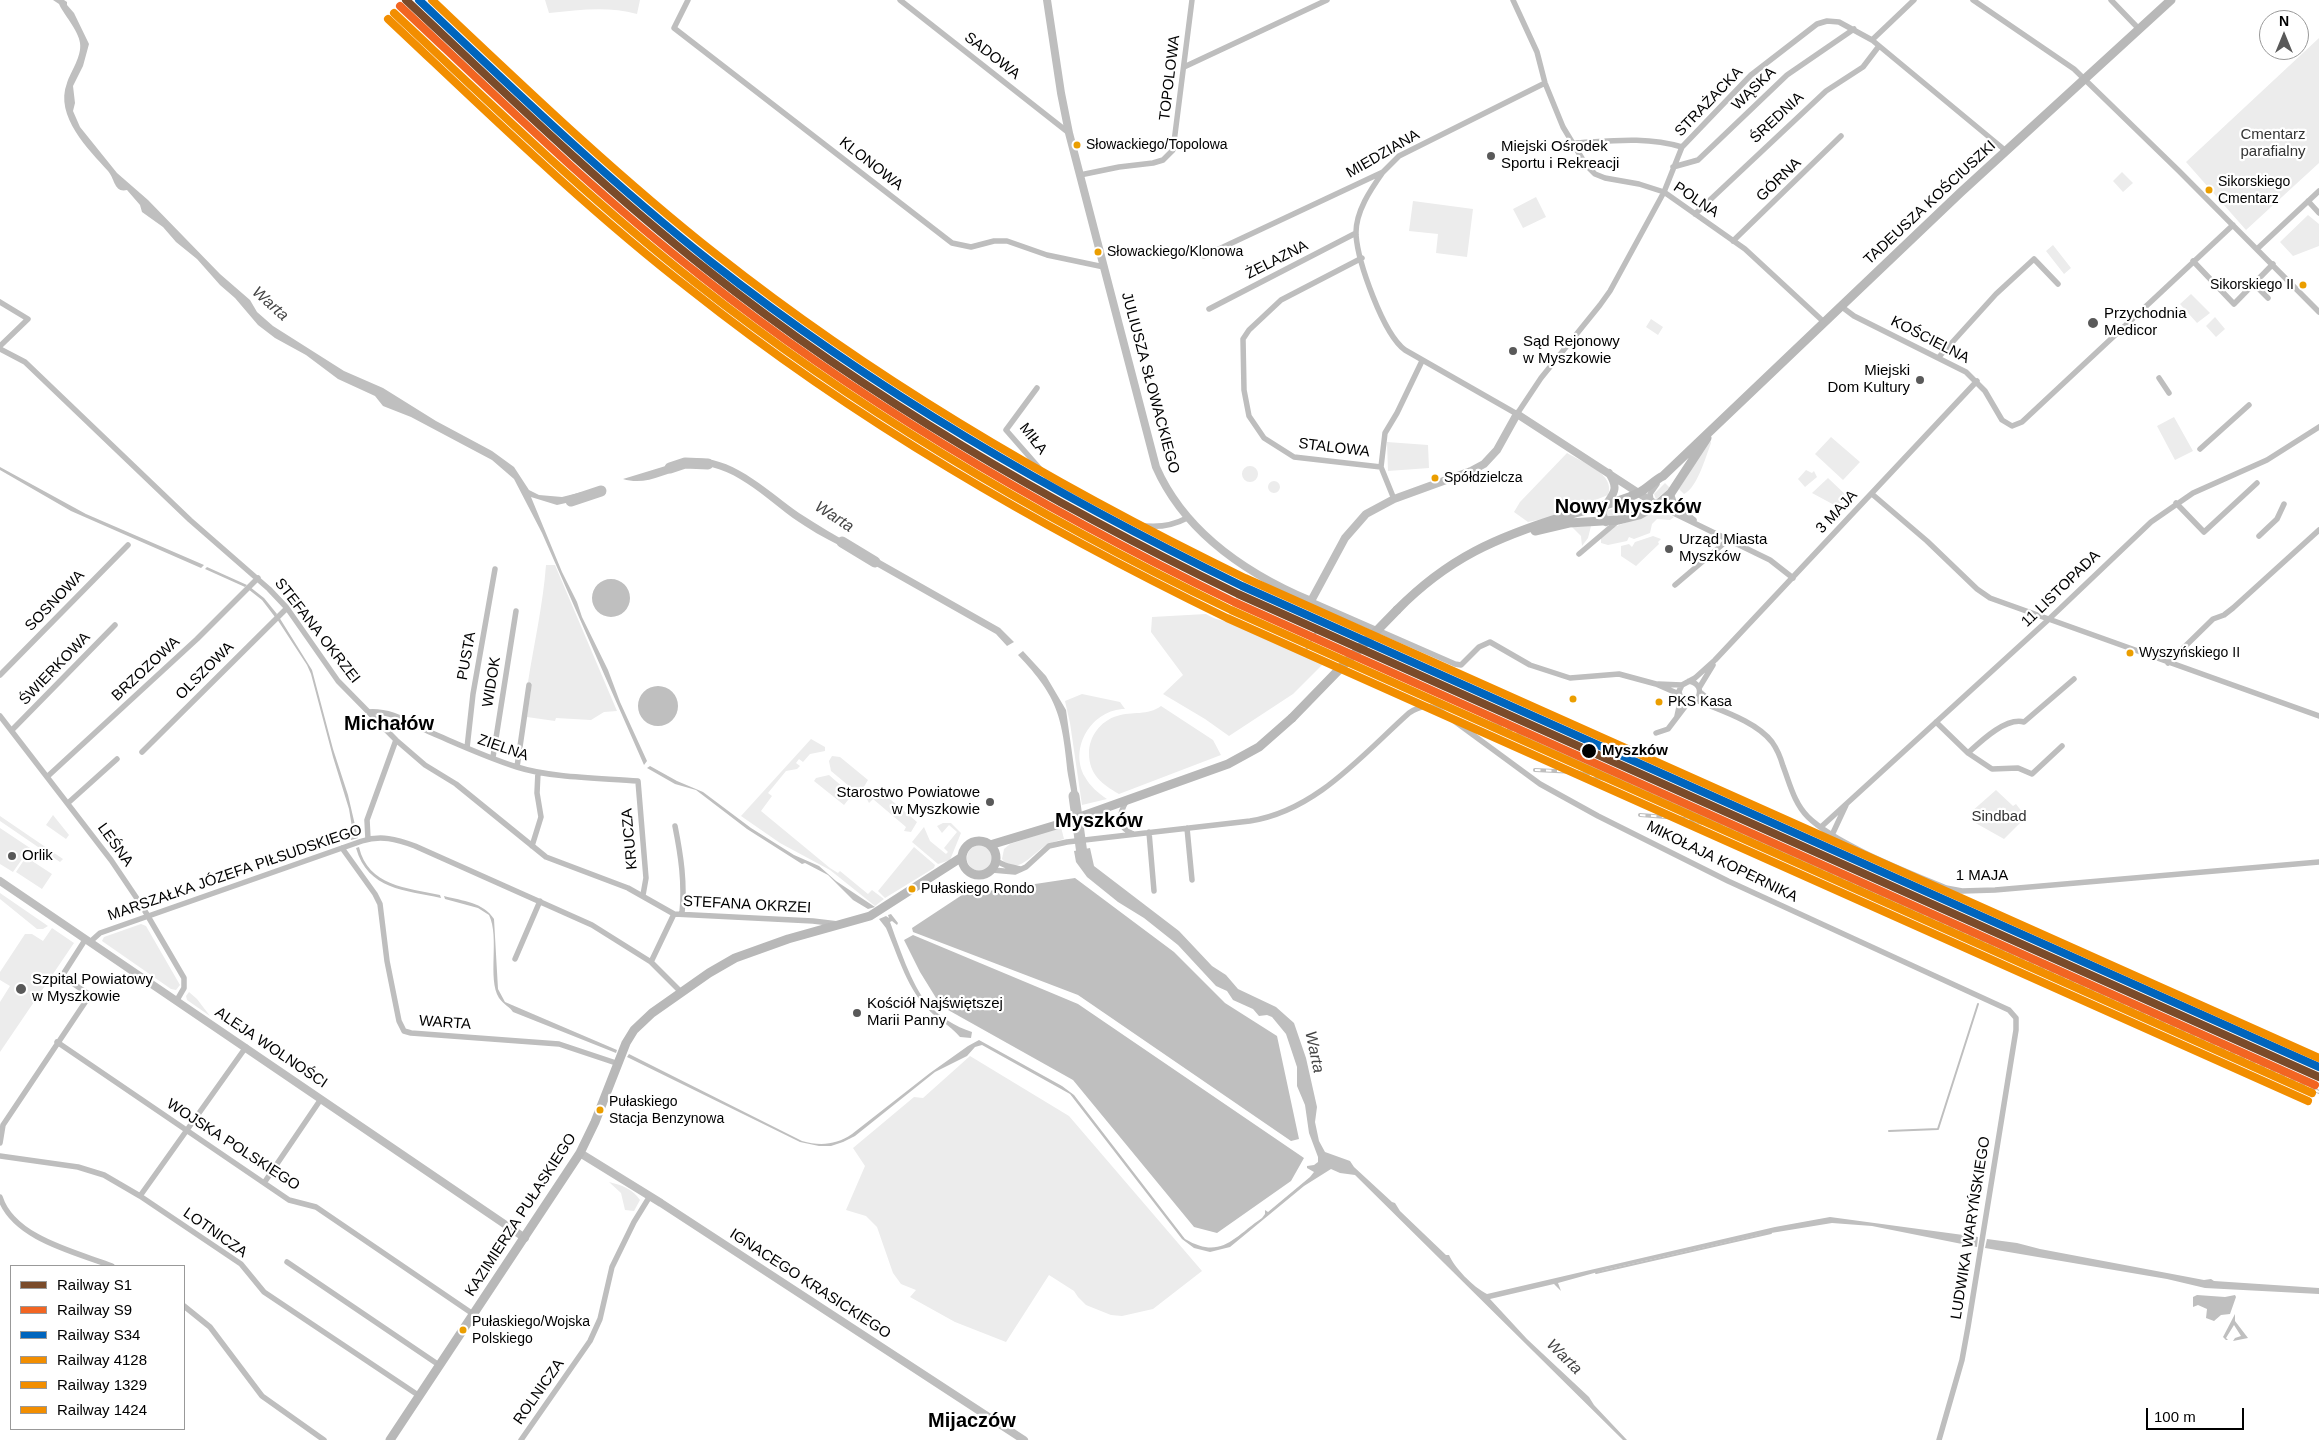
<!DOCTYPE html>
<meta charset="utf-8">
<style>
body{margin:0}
#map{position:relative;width:2319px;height:1440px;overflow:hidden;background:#fff;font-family:Arial,sans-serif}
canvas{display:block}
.legend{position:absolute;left:10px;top:1265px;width:175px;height:165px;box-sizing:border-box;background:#fff;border:1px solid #999;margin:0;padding:6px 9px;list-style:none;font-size:15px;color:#000}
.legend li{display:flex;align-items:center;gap:10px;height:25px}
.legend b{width:25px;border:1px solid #999}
.north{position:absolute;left:2259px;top:10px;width:50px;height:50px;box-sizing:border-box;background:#fff;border:1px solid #999;border-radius:50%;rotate:0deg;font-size:14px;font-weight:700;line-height:20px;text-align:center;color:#000}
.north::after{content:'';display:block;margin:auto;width:18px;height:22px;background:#595959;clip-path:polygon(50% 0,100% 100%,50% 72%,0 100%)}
.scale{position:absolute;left:2146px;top:1408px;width:98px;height:22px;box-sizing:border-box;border:2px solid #000;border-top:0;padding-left:6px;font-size:15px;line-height:18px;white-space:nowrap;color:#000;-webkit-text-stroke:4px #fff;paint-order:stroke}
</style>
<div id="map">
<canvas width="2319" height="1440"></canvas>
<ul class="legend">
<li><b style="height:6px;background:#7a4b2a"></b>Railway S1</li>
<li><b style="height:6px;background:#f26522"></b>Railway S9</li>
<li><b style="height:6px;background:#0065bd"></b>Railway S34</li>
<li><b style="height:6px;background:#f28e00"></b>Railway 4128</li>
<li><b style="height:6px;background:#f28e00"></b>Railway 1329</li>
<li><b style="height:6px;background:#f28e00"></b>Railway 1424</li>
</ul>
<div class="north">N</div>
<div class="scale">100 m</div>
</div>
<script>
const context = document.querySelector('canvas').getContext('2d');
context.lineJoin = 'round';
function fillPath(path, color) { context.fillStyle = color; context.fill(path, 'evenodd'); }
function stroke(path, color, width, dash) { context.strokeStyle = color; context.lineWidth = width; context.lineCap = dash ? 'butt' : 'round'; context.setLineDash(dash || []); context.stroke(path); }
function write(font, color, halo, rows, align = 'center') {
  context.font = font + ' Arial,sans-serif'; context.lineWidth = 4.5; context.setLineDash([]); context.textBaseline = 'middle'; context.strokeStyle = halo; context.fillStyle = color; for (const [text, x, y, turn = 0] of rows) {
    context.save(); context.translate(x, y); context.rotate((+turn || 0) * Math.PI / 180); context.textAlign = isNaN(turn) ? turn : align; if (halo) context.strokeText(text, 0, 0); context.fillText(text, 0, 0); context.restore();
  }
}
const green = new Path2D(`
 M545 0H640L637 14C608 6 579 10 549 13Z
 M2319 38V163L2246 230 2186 162Z
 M2122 172 2133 183 2123 192 2113 181Z
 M1536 197 1546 217 1523 228 1513 209Z
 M1413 201 1473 209 1467 257 1436 253 1438 234 1409 231Z
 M2308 215 2319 224V246L2293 256 2280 242Z
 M2053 245 2071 268 2064 274 2046 251Z
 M2191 294 2210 313 2197 323 2180 304Z
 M2215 317 2225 329 2216 337 2206 326Z
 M1651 319 1663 327 1658 335 1646 327Z
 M2174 417 2193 451 2175 460 2157 426Z
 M1831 437 1860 462 1843 480 1815 454Z
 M1710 439 1711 443C1706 456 1697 488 1684 494L1679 489Z
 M1387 442 1428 445 1429 468 1388 471Z
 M1567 453C1582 462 1616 474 1608 495L1552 517 1528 522 1514 512 1520 502Z
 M1242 474a8 8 0 1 1 16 0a8 8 0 1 1-16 0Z
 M1806 470 1812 473 1814 471 1817 477 1805 487 1798 479Z
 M1828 478 1848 497 1838 507 1812 493Z
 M1268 487a6 6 0 1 1 12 0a6 6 0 1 1-12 0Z
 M1665 483 1670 488 1656 499 1654 494Z
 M1636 501 1642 504 1637 511 1607 518 1606 512 1609 510Z
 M1652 513H1664L1674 517 1670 520 1657 519 1652 524 1650 533 1634 539 1629 537 1627 541 1608 545 1601 543V538L1614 527Z
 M1591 526 1588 538 1582 546 1581 536 1572 527Z
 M1653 536 1661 539 1658 542 1659 544 1636 566 1621 556V546L1629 544 1632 547 1635 542Z
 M546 565H555L617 711 604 712 591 720 556 718 555 721 527 717 532 683 528 682C534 644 543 605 546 565Z
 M1206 614C1220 623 1229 620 1243 625 1272 635 1299 647 1327 660L1293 694 1229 736 1205 719 1163 694 1183 675 1151 632 1152 617Z
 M1082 694 1120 702 1125 709C1093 709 1068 747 1085 777 1090 786 1098 793 1107 799L1082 805 1070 723 1065 701Z
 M1161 706 1213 740 1221 755 1119 794C1102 784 1089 775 1089 753 1089 737 1100 721 1117 716 1132 711 1148 716 1161 706Z
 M811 739 825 747V751L810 754 803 762 799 759 796 763 800 766 797 769 786 771 768 793 772 796 761 811 830 868 838 873 840 871 868 894 872 890 884 899 875 906 830 870 780 843 741 816Z
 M832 756 840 757 868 780 862 790 855 791 831 771 829 761Z
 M829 775 852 795 844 805 814 781 816 778Z
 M878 789 917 822 911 832 904 831 906 827 873 799 869 803 866 797 871 791Z
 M1996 790 2013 806 2016 804 2026 817 2004 839 1972 821 1975 816 1971 812Z
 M53 815 69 835 66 839 46 825Z
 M0 816 63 859 60 862 0 821Z
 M943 823H951L961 833 950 860 938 864 912 842 924 827 930 841 946 854 948 852 944 848 957 832 949 825 942 833 937 826Z
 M1061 827 1064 839C1056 841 1049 843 1042 848 1031 856 1016 876 1002 859L1004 849 1010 844Z
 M0 828 30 848 13 872 0 864Z
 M967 858a13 13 0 1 1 26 0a13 13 0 1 1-26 0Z
 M914 847 935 865 934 868 885 898 878 891Z
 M26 857 52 874 42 889 16 872Z
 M0 893 48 926 43 929H37L0 899Z
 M141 924 146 926 180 985 176 990 171 989 102 941 104 937Z
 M52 928 74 943 0 1052V1002L10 986 0 980V972L25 934H32L43 941Z
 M189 992 197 999 210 1016 187 1000 186 996Z
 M970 1056 1069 1116 1202 1271 1153 1309 1122 1316 1111 1315 1086 1305 1078 1297 1074 1291 1049 1275 1006 1342 955 1322 910 1297 916 1290 901 1284 893 1273 877 1227 866 1216 846 1210 865 1166 853 1148 914 1097 923 1098Z
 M609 1182C621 1185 633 1189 640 1200L634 1211 625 1210 621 1193Z`);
const water = new Path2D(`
 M53 0H64L67 2V5L74 13 89 44 83 66 73 86 75 103 73 111 80 127 117 173 148 200 220 274 250 300 257 312 273 326 344 371 383 388 436 421 492 451 514 467 529 490 539 495 562 497 582 492 588 498 557 505 531 497 562 572 577 602 582 617 608 670 620 702 647 761 644 765 542 533 514 479 492 460 411 417 383 406 375 396 338 379 306 355 275 338 258 325 235 298 220 285 197 259 176 242 163 227 142 212 140 205 127 190C114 193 115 179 108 171 89 150 54 116 67 83 71 71 82 56 80 43 79 31 62 12 59 4Z
 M692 459C731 454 770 493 799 513 817 525 837 536 855 547L852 552C837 544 820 536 805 526 771 505 739 466 696 465Z
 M682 461 686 467C665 474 645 486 623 479Z
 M0 467 86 514 204 565 201 568 71 511 0 470Z
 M864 551 1000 628 1014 642 1007 646 996 634 860 557Z
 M207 567 247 585 245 587 205 569Z
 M592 598a19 19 0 1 1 38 0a19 19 0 1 1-38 0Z
 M250 587 264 598 277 614 275 617 262 600 248 589Z
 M279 617 312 670 333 749 348 795 358 838 351 840 350 837 353 833 349 809 333 757 311 674 307 665 277 619Z
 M1023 651 1046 676 1066 710 1080 810 1072 813C1074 801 1070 786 1068 775 1062 717 1059 698 1018 655Z
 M638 706a20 20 0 1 1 40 0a20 20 0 1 1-40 0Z
 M650 766 677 781 703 792 751 828 794 855 819 866 836 881 875 907 868 909 853 900 828 875 805 863 802 864 747 829 696 790 675 784 647 768Z
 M359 847C368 886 407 888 440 895L441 898C405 890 368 890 356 848Z
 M1090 848 1094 866 1179 931 1212 966 1226 975 1238 989 1276 1007 1294 1023 1306 1058 1317 1107 1315 1122 1319 1141 1325 1152 1350 1161 1354 1167 1392 1202 1395 1203 1400 1211 1446 1255H1449C1454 1267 1473 1287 1487 1294L1775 1227 1830 1217 1978 1237 1977 1247 1872 1226 1832 1223 1759 1235 1605 1270 1558 1283 1561 1291 1554 1284 1490 1299 1527 1339 1589 1397 1594 1405 1627 1440H1623L1355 1175 1340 1173 1331 1169 1304 1186 1230 1247 1210 1252 1194 1248 1182 1239 1070 1094 982 1045 975 1047 967 1056 935 1072 855 1136 843 1142 831 1146H819L800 1142 627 1057 629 1054 802 1141C820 1146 836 1145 852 1134L930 1073 968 1046 979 1040 1062 1086 1074 1095 1185 1239C1221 1260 1233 1238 1262 1218L1265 1214V1210L1268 1212 1310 1177 1314 1172 1307 1168V1166L1314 1165 1318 1162V1157L1309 1133 1305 1105 1297 1086V1067L1286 1034 1272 1017 1267 1015 1259 1016 1253 1009 1233 1000 1227 991 1216 986 1178 945 1144 918 1118 902 1087 877 1076 862 1074 851Z
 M1075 878 1174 952 1225 1003 1277 1036 1299 1139 1291 1141 1078 995 913 932 912 928 962 895Z
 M444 896C463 901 483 902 494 919L498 989 505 1002 617 1050 616 1053 513 1012C510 1007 503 1004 499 998 487 978 500 938 489 915L478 908 445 899Z
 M891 914 898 923 897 925 892 921 890 922C898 944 912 986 927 1003 938 1016 956 1027 972 1032L971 1038 960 1037C950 1025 935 1018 925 1006 906 985 897 953 886 928L879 919 886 916 889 918 888 915Z
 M913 935 1078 1004 1304 1158 1291 1181 1217 1233 1194 1227 1073 1080 941 1006 920 972 904 940Z
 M1987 1239 2017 1243 2040 1249 2204 1280 2211 1279 2214 1281 2319 1288V1294L2205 1288 2167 1279 1985 1248Z
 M2197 1295 2225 1297 2235 1295 2236 1297 2230 1314 2221 1315 2214 1321 2206 1318 2207 1309 2198 1305 2193 1307V1297Z
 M2235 1314V1321L2248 1338 2233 1341 2235 1338 2241 1336 2234 1325 2226 1338 2228 1340H2226L2223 1337Z`);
const stream = new Path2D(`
 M1306 650 1316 632
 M1889 1131 1938 1129 1978 1004
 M1596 1273 1771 1233`);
const river = new Path2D(`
 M670 468 685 463 708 464
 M571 501 601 491
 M842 542 875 562
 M1074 796 1083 861 1085 863`);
const minor = new Path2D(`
 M688 0 674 28 952 243 971 247 994 241H1007L1047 255 1104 267
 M900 0 1069 133
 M1513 0 1537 52 1545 83 1563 127 1586 165 1595 174 1605 178 1639 184 1664 192 1745 249 1825 323
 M1973 0 2074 69 2179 171 2319 312
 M2111 0 2139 29
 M1872 40 1914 0
 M1184 67 1327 0
 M1573 143C1610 141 1646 136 1682 147
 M1673 167 1698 160 1787 75 1854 29
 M1383 172C1371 189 1355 212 1356 235 1358 262 1383 334 1405 350L1517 414 1541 378 1600 305 1610 291 1664 192 1682 147 1751 75 1817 24 1827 21 1839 22 1872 40 2006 151
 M1080 175 1119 167 1153 163 1163 160 1173 150 1192 0
 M2308 201 2319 213
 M1695 214 1826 91 1863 67 1879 46
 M1733 241 1841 136
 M2257 249 2319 191
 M1204 256 1383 172 1399 156 1545 83
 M1362 258 1281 300 1249 330 1243 339 1244 390 1249 416 1264 438 1294 457 1381 467 1394 499
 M2193 261 2234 304 2273 264
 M2253 283 2268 298
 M0 302 28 319 0 346
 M1842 307 1854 316 1966 372 1985 391 2002 420 2012 426 2022 422 2233 225
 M1209 309 1356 233
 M0 349 25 362 190 520 269 589 287 608 338 681 396 740 425 765 456 784 546 857 628 888 674 914 813 921 838 924
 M1938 358 1996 294 2034 259 2058 284
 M2159 378 2169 393
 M1037 388 1006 430 1048 478 1138 525C1155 528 1172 526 1187 518
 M2200 449 2249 405
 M1381 467 1385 433 1397 413 1422 361
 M1671 493 1675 505 1694 520
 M1872 494 1927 541 1977 589 1990 598 2319 716
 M1651 501 1650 494 1657 484
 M2176 503 2204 532 2257 483
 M1657 505 1770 560 1793 578
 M2259 536 2277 519 2284 504
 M1579 554 1619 520
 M1675 585 1729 539
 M1311 601 1455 664 1461 665 1479 647 1490 642 1530 665 1570 678 1619 674 1656 684 1679 694
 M2168 663 2213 619 2224 615 2233 608 2319 530
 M0 675 128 545
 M1658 684 1682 685
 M1699 688 1713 665
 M1700 692 1719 708
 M1696 700C1719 710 1756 721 1772 742 1777 749 1781 759 1783 766 1790 784 1794 803 1808 817 1837 845 1908 872 1946 888L1962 891 1995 890 2319 862
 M1690 702 1680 696 1679 691 1682 685 1695 678 1715 660 1977 381
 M368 712C392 710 411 724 432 733 460 745 488 758 517 767 551 778 601 778 638 781L646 878 643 895
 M0 716 111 860 142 906 184 978V988L177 1000
 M1677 716 1681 698
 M1936 722 1968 753C1981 741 2006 717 2024 722L2074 679
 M12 730 115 625
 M1656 733 1668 729 1687 704 1698 698C1702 689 1698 683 1689 681
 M467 748 473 694 495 569
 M142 752 287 608
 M1968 753 1992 769 2018 768 2032 774 2062 746
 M493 757 516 611
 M517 767 529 685
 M48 776 197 639 258 578
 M1127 800C1119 814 1115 826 1133 834
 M68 803 117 759
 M675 826C681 856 685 883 682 913
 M1821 827 2048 620 2151 522 2193 493 2267 460 2319 427
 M1187 828 1192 880
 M1149 832 1154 891
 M1832 835 1846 805
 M368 839 367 820 396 740
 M532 846 541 817 537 793 538 772
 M342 848 375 894 380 904 387 961 399 1021 404 1031 411 1033 559 1044 619 1064
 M996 861 1007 866 1020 869
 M992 870 1015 872 1026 867 1049 846 1067 842 1250 821C1316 811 1362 755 1409 713 1421 705 1430 704 1442 712L1540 784 1598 816 1728 881 2009 1010 2016 1018V1030L1968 1327 1962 1360 1939 1440
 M90 942 100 933 362 841C381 835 396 839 415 846L592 925 651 962 681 992
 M515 959 540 901
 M651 962 674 914
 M57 1042 289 1200 316 1207 473 1314
 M0 1143 3 1125 90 995 62 976 85 940
 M0 1156 78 1167 104 1175 140 1196 241 1264 264 1292 418 1395
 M264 1183 321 1099
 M140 1196 246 1047
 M0 1197C13 1238 75 1252 112 1266
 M287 1262 439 1365
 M184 1306 210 1327 262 1396 324 1440
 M521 1440 590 1341 600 1319 612 1267 634 1222 650 1196`);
const tertiary = new Path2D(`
 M1047 0 1061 93 1069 133 1156 467C1185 533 1247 574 1311 601L1345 538 1366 514 1394 499 1471 471 1484 464 1497 450 1517 414 1657 505
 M1606 522 1602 513C1609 495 1622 493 1609 473
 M0 881 525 1238
 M580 1153 661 1203 1024 1440`);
const secondary = new Path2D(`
 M1535 531 1569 523 1619 520 1639 515 1657 505 1671 493 1707 438
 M1397 610C1448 558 1497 537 1565 516 1587 509 1617 504 1638 493 1647 489 1653 481 1663 476L1960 193 2171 0
 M962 858a17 17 0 1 1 34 0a17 17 0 1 1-34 0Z
 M990 845 1063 823 1228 764 1259 747 1292 718
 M390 1440 580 1153 595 1122 626 1043 634 1030 652 1013 709 973 735 958 788 939 870 916 962 857`);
const rail = new Path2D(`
 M1464 704 1524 738 2319 1092
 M1535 770 1575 772 1605 779
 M1640 815 1679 818 1704 823`);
const secondaryBridge = new Path2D(`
 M1292 718 1397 610`);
const rail1 = new Path2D(`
 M406 0C504 92 601 186 706 269 870 399 1050 503 1238 594L2319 1077`);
const rail2 = new Path2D(`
 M400 6C498 98 595 193 701 276 865 406 1046 511 1234 602L2315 1085`);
const rail3 = new Path2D(`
 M419 0C514 90 609 181 711 262 875 391 1055 495 1242 586L2319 1067`);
const rail4 = new Path2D(`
 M394 13C492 105 590 200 696 283 861 413 1042 519 1231 610L2312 1093`);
const rail5 = new Path2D(`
 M432 0C524 87 617 176 717 255 880 384 1059 488 1245 578L2319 1058`);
const rail6 = new Path2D(`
 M388 19C487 112 584 207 691 290 856 421 1038 526 1227 618L2308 1101`);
const markers = [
 [1077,145,4.5,"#eb9e00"],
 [1491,156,5,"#595959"],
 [2209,190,4.5,"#eb9e00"],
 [1098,252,4.5,"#eb9e00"],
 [2303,285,4.5,"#eb9e00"],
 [2093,323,6,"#595959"],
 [1513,351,5,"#595959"],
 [1920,380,5,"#595959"],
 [1435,478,4.5,"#eb9e00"],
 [1669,549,5,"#595959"],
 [2130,653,4.5,"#eb9e00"],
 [1573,699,4.5,"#eb9e00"],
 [1659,702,4.5,"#eb9e00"],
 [1589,751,8,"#000"],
 [990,802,5,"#595959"],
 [12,856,5,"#595959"],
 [912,889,4.5,"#eb9e00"],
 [21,989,6,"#595959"],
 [857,1013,5,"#595959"],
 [600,1110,4.5,"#eb9e00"],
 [463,1330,4.5,"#eb9e00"]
];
const busNames = [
 ["Słowackiego/Topolowa",1086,145],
 ["Sikorskiego",2218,182],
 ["Cmentarz",2218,199],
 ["Słowackiego/Klonowa",1107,252],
 ["Sikorskiego II",2294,285,"right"],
 ["Spółdzielcza",1444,478],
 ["Wyszyńskiego II",2139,653],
 ["PKS Kasa",1668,702],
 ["Pułaskiego Rondo",921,889],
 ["Pułaskiego",609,1102],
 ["Stacja Benzynowa",609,1119],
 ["Pułaskiego/Wojska",472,1322],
 ["Polskiego",472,1339]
];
const streetNames = [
 ["SADOWA",992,56,38],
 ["TOPOLOWA",1170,78,-83],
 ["WĄSKA",1754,89,-44],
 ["STRAŻACKA",1709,102,-46],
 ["ŚREDNIA",1777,118,-43],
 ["MIEDZIANA",1383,154,-30],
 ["KLONOWA",871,164,38],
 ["GÓRNA",1779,180,-44],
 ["POLNA",1696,200,34],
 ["TADEUSZA KOŚCIUSZKI",1930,203,-43],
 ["ŻELAZNA",1277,260,-27],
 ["KOŚCIELNA",1930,340,27],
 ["JULIUSZA SŁOWACKIEGO",1150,383,75],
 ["MIŁA",1033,439,52],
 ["STALOWA",1334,448,7],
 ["3 MAJA",1837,512,-47],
 ["11 LISTOPADA",2061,589,-44],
 ["SOSNOWA",55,601,-46],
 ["STEFANA OKRZEI",317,631,52],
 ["PUSTA",467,656,-80],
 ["ŚWIERKOWA",55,669,-46],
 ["BRZOZOWA",146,669,-43],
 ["OLSZOWA",205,671,-45],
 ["WIDOK",492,682,-81],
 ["ZIELNA",503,748,19],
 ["KRUCZA",630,839,-95],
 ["LEŚNA",115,845,54],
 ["MIKOŁAJA KOPERNIKA",1722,862,26],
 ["MARSZAŁKA JÓZEFA PIŁSUDSKIEGO",235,873,-19],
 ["1 MAJA",1982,876],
 ["STEFANA OKRZEI",747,905,3],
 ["WARTA",445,1023,4],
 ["ALEJA WOLNOŚCI",271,1048,34],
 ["WOJSKA POLSKIEGO",233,1145,33],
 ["KAZIMIERZA PUŁASKIEGO",521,1215,-57],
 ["LUDWIKA WARYŃSKIEGO",1971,1228,-81],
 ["LOTNICZA",215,1233,35],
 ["IGNACEGO KRASICKIEGO",810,1284,33],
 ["ROLNICZA",539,1392,-55]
];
const parkNames = [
 ["Cmentarz",2273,135],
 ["parafialny",2273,152],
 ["Sindbad",1999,817]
];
const poiNames = [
 ["Miejski Ośrodek",1501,147],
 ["Sportu i Rekreacji",1501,164],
 ["Przychodnia",2104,314],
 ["Medicor",2104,331],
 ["Sąd Rejonowy",1523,342],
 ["w Myszkowie",1523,359],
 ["Miejski",1910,371,"right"],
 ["Dom Kultury",1910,388,"right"],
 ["Urząd Miasta",1679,540],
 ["Myszków",1679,557],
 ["Starostwo Powiatowe",980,793,"right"],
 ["w Myszkowie",980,810,"right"],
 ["Orlik",22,856],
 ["Szpital Powiatowy",32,980],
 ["w Myszkowie",32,997],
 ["Kościół Najświętszej",867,1004],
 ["Marii Panny",867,1021]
];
const stopNames = [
 ["Myszków",1602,751]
];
const waterNames = [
 ["Warta",270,304,42],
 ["Warta",834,517,33],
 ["Warta",1314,1052,78],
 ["Warta",1564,1357,45]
];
const districtNames = [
 ["Nowy Myszków",1628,507],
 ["Michałów",389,724],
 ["Myszków",1099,821],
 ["Mijaczów",972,1421]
];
fillPath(green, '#ececec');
fillPath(water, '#bfbfbf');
stroke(stream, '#bfbfbf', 2);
stroke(river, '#bfbfbf', 11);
stroke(minor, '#bebebe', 5.5);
stroke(tertiary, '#bebebe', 8);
stroke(secondary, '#b8b8b8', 9);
stroke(rail, '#bebebe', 4);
stroke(rail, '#fff', 2, [5.5]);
stroke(secondaryBridge, '#b8b8b8', 9);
stroke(rail1, '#7a4b2a', 8);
stroke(rail2, '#f26522', 8);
stroke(rail3, '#0065bd', 8);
stroke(rail4, '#f28e00', 8);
stroke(rail5, '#f28e00', 8);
stroke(rail6, '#f28e00', 8);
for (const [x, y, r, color] of markers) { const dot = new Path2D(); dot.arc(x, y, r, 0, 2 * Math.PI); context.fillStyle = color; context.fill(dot); stroke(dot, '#fff', 2); }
write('14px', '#000', '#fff', busNames, 'left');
write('15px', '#000', '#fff', streetNames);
write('15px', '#333', '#fff', parkNames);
write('15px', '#000', '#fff', poiNames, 'left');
write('bold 15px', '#000', '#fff', stopNames, 'left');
write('italic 16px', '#444', '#fff', waterNames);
write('bold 20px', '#000', '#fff', districtNames);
</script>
